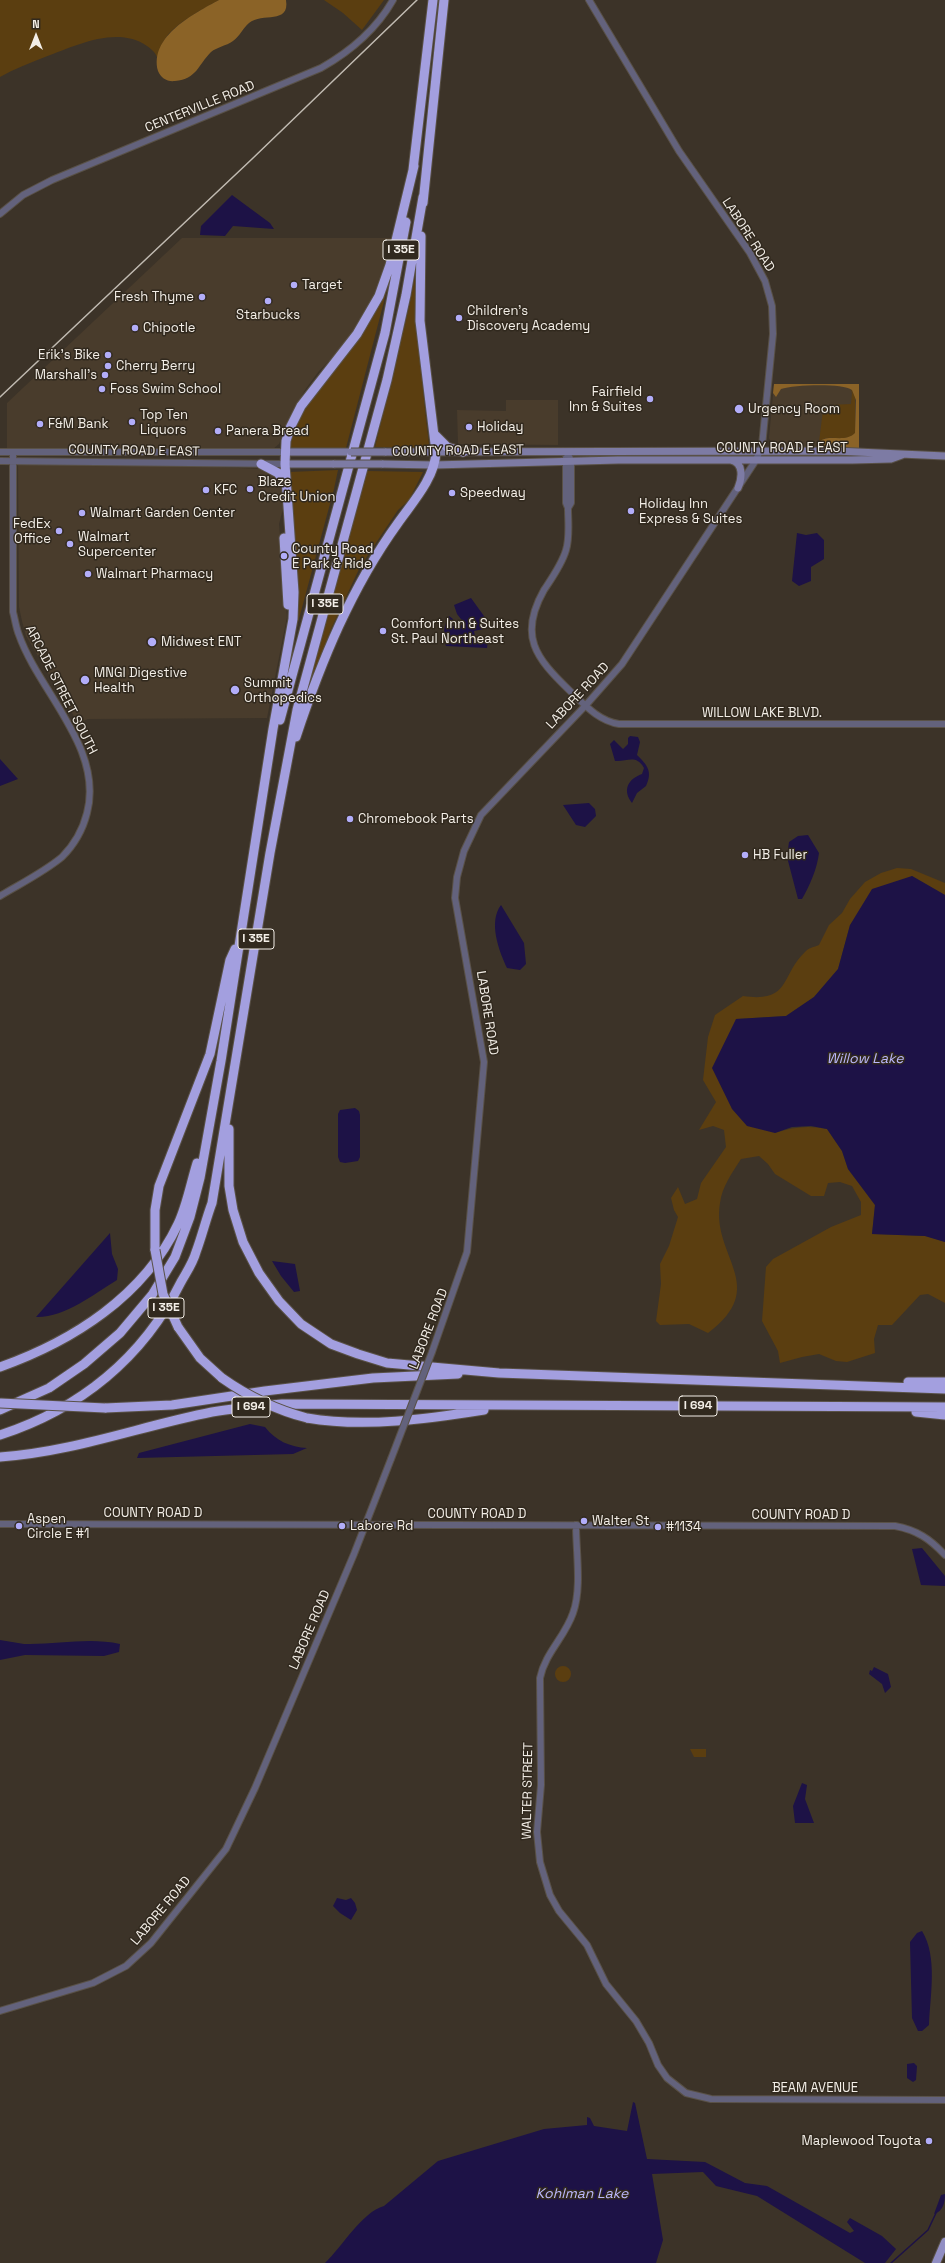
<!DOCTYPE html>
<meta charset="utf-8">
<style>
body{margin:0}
#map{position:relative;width:945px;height:2263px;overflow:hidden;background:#3c3328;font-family:"Space Grotesk",sans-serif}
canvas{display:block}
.north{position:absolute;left:16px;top:16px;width:40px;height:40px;-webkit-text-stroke:3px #31291e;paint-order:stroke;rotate:0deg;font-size:11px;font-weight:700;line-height:16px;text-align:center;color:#f3eee7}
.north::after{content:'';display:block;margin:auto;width:14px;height:18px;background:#f3eee7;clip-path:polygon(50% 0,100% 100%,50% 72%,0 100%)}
</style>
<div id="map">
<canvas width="945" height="2263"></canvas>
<div class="north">N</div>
</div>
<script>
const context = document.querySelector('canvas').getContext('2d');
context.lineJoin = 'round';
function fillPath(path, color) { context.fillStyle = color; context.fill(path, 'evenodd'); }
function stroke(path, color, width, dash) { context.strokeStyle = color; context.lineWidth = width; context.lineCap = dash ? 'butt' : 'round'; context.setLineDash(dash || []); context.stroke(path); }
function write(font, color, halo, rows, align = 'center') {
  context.font = font + ' "Space Grotesk",sans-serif'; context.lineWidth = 3; context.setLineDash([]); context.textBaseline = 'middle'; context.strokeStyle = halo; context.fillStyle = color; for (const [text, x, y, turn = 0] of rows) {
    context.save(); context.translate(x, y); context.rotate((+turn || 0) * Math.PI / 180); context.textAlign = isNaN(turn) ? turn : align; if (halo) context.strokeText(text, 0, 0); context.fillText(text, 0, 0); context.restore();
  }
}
const built = new Path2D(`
 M182 238H391L383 273 368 310 342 348 319 371 305 390 288 421 279 444 273 449 7 450V403Z
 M774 384H859V449L773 446 769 438Z
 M506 400H558V445L458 444 457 410 506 411Z
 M18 459 264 469 274 474 283 484 284 505 279 524 287 617 267 718 88 719 78 723 26 636 22 621 19 607Z`);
const green = new Path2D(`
 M0 0H219C203 9 175 23 165 39 160 46 159 55 158 63 158 55 154 51 147 46 117 25 75 46 45 57 30 63 14 69 0 77Z
 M324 0H384L362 30 343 13Z
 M416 271C417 329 422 387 429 444L425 448 375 447 409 307Z
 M389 282 346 448H291L289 446 299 416Z
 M850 388 855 396V433C845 444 829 432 819 442L823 410 830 405 851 404 852 393Z
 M338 470 334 489 293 641 289 472Z
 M367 471 423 472 409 500 398 510 360 567 331 629 309 691H306Z
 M897 868 911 869 945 883V895L912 876 850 925 838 969 814 997 786 1016 736 1019 775 1133C793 1127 808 1125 827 1129L842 1151 848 1169 875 1205 872 1234 925 1236 945 1242V1303L928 1294 920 1295 892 1325H878L874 1339 875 1353 847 1362 836 1361 819 1354 802 1357 780 1363 778 1351 762 1321 766 1267 773 1259 831 1227 861 1215V1202L852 1186 840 1182 828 1183 824 1196H811L775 1174 768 1164 759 1156 741 1159C732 1173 722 1187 720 1203 711 1257 771 1286 708 1333L689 1324 660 1325 656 1321 661 1284 660 1264 669 1246 678 1217 674 1210 671 1198 678 1187 685 1204 697 1199 701 1183 726 1147 724 1130 713 1126 699 1130 716 1102 703 1080 708 1037 715 1015 743 996C791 1003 780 976 805 952 808 948 814 947 819 945L829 925 842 913 850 899 865 882 881 873Z
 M555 1674a8 8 0 1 1 16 0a8 8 0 1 1-16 0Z
 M690 1749H706V1757H694Z`);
const forest = new Path2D(`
 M219 0H286C290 25 262 12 249 23 243 28 240 36 233 41 226 46 217 47 211 52 198 65 197 79 175 81 167 82 161 78 158 71 149 36 195 13 219 0Z
 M774 384H859V449L820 448V441C830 434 845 443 855 433L856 400 852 390C842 383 794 385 781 389L776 397 773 393Z`);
const water = new Path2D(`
 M232 195 270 223 274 229 233 226 225 236 200 235 201 226Z
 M797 533 806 535 817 533 824 540V559L811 567V581L799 586 792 581Z
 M471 598 489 623 488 628 474 631 475 636 488 641 487 648 446 646C442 636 444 625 449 616L453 619V626L459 627 464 623 457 614 454 605Z
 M630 736 638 737 640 742 637 755C647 765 653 771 646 786L637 793 632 803C622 790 628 779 642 774L644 768C636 754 627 762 615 761L610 744 614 740 623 749 628 744V738Z
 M0 759 18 779 0 786Z
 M589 803 595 809 596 816 585 827 576 825 563 805Z
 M808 835 819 853C817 869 810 885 802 899H798L787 857 789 842 798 836Z
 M912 876 945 895V1242L925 1236 872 1234 875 1205 848 1169 842 1151 827 1129 811 1126 792 1127 775 1133 747 1126 732 1109 712 1068 736 1019 786 1016 814 997 838 969 850 925 872 889Z
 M501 905 524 943 526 964 520 970 507 968C499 951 488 922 501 905Z
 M355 1108 359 1111 360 1115V1157L358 1161 345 1163 340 1162 338 1157V1114L340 1110Z
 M110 1233 112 1254 118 1269 117 1280C94 1294 64 1318 36 1317Z
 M272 1261 295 1264 300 1291 294 1292 281 1276Z
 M250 1424 265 1427C276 1441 290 1447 307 1448L293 1454 137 1458 139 1453Z
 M922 1548 945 1576V1586L921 1585 912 1549Z
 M0 1640C8 1641 16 1643 24 1644 56 1645 88 1637 120 1644L119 1652 104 1656 25 1655 0 1660Z
 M874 1667 888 1674 891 1687 885 1693 882 1684 869 1674 870 1670 872 1671Z
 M802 1783 807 1785 805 1799 814 1823H795L793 1806Z
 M337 1898 346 1900 351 1898 355 1903 357 1910 351 1920 340 1913 333 1906Z
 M922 1931C938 1957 930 1996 929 2025L922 2031H918L912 2018 910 1942 917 1933Z
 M914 2063 917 2066 916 2080 913 2082 907 2078V2064Z
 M633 2102 635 2103 647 2159 705 2162 745 2183 767 2186 850 2233 854 2231 847 2222 850 2218 882 2236 896 2249 885 2263H865L757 2196 716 2186 703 2172 652 2174 663 2240 656 2263H325C342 2247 362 2212 384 2206L438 2161 544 2129 587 2125V2117L590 2118 594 2126 627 2131Z
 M945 2194C945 2203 943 2211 934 2214L941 2195Z`);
const stream = new Path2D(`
 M891 2263 928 2230 936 2213`);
const tertiary = new Path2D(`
 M0 214 23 195 52 180 321 68C351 51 376 30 393 0
 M0 452H285
 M567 452 571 461V503L568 508C568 522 570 537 566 550 562 564 552 578 544 590 518 636 536 658 569 690 584 704 598 721 619 724H945
 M566 458V503L568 508
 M0 461 285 464
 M0 896C20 884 44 872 62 857 74 845 83 829 87 813 104 748 39 692 19 635 16 628 15 619 13 612V452
 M432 1352 467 1252 484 1062 455 898 457 877 464 851 481 815 586 705 622 664 756 460 762 446 773 334 772 306 765 281 750 253 679 151 589 0
 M0 1524 895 1526C917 1530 930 1539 945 1555
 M576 1525C576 1551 582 1589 573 1613 565 1637 545 1653 540 1678L541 1785 537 1832 540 1862 550 1895 559 1911 587 1945 606 1984 636 2021 649 2043 658 2065 667 2078 686 2093 711 2099 945 2100
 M0 2011 93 1983 126 1966 151 1943 226 1849 255 1788 354 1554 391 1459`);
const secondary = new Path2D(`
 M285 452H351
 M385 452 835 451 945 456
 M731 460C744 463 742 478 738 488
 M285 464H334
 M382 464 434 465 618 460H852L891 459 902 455`);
const primary = new Path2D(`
 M936 2263 945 2242`);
const motorway = new Path2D(`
 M413 170 433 0
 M423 203 444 0
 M434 434 447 447 463 452
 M261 464 278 473 286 484
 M284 538 288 605
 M280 720 385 333 406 222
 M296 737C321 662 351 588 398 523 412 503 435 478 436 452L420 321 421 236
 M229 1129V1186L233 1210 243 1242 259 1273 279 1301 301 1324 331 1344 358 1354 387 1363 499 1373 945 1389
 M155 1250V1210L159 1186 210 1054 230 960 235 949
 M178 1327 200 1358 222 1378
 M0 1367C73 1341 144 1296 178 1224 187 1205 191 1182 197 1163
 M908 1382H945
 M105 1408 172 1405 265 1391 373 1378 458 1374
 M0 1410 49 1388 84 1364 120 1333 152 1295 175 1257 190 1217 200 1178 221 1061 273 729 293 619 294 592 285 464 286 441 290 428 301 406 357 334 379 296 390 265 414 166
 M916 1412 945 1415
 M307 1418C365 1428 427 1419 484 1410
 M0 1435C80 1409 143 1358 181 1282 186 1273 193 1263 196 1252 202 1236 206 1219 212 1203L270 853 297 710 387 380 406 295 423 197
 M0 1457C73 1452 141 1426 212 1412 236 1408 259 1406 282 1404L945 1407`);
const rail = new Path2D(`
 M0 397 252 159 417 0`);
const tertiaryBridge = new Path2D(`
 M391 1459 432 1352`);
const secondaryBridge = new Path2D(`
 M351 452H385
 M334 464H382`);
const motorwayBridge = new Path2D(`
 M155 1250 163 1294 178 1327
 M222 1378C249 1397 276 1410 307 1418
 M0 1403 105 1408`);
const markers = [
 [294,285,4,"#b2adf9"],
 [202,297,4,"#b2adf9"],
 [268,301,4,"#b2adf9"],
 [459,318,4,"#b2adf9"],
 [135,328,4,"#b2adf9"],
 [108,355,4,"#b2adf9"],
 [108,366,4,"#b2adf9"],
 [105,375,4,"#b2adf9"],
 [102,389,4,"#b2adf9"],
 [650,399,4,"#b2adf9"],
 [739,409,5,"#b2adf9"],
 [132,422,4,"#b2adf9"],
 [40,424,4,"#b2adf9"],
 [469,427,4,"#b2adf9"],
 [218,431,4,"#b2adf9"],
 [250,489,4,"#b2adf9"],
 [206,490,4,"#b2adf9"],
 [452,493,4,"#b2adf9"],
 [631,511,4,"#b2adf9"],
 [82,513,4,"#b2adf9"],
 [59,531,4,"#b2adf9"],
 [70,544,4,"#b2adf9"],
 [284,556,4,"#b2adf9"],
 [88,574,4,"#b2adf9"],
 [383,631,4,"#b2adf9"],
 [152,642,5,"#b2adf9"],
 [85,680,5,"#b2adf9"],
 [235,690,5,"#b2adf9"],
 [350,819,4,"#b2adf9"],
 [745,855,4,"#b2adf9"],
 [584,1521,4,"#b2adf9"],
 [19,1526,4,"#b2adf9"],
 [342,1526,4,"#b2adf9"],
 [658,1527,4,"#b2adf9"],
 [929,2141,4,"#b2adf9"]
];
const shields = [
 [401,250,36],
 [325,604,36],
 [256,939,36],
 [166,1308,36],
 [698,1406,38],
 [251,1407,38]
];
const shieldNames = [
 ["I 35E",401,250],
 ["I 35E",325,604],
 ["I 35E",256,939],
 ["I 35E",166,1308],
 ["I 694",698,1406],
 ["I 694",251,1407]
];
const streetNames = [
 ["CENTERVILLE ROAD",200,107,-22],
 ["LABORE ROAD",748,235,57],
 ["COUNTY ROAD E EAST",782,448],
 ["COUNTY ROAD E EAST",134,451,1],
 ["COUNTY ROAD E EAST",458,451,-1],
 ["ARCADE STREET SOUTH",61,690,63],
 ["LABORE ROAD",578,696,-47],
 ["WILLOW LAKE BLVD.",762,713],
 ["LABORE ROAD",487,1013,81],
 ["LABORE ROAD",429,1329,-69],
 ["COUNTY ROAD D",153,1513],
 ["COUNTY ROAD D",477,1514],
 ["COUNTY ROAD D",801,1515],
 ["LABORE ROAD",310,1630,-67],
 ["WALTER STREET",528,1791,-89],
 ["LABORE ROAD",161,1911,-50],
 ["BEAM AVENUE",815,2088]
];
const poiNames = [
 ["Target",302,285],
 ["Fresh Thyme",194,297,"right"],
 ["Children's",467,311],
 ["Discovery Academy",467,326],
 ["Starbucks",268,315,"center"],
 ["Chipotle",143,328],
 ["Erik's Bike",100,355,"right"],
 ["Cherry Berry",116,366],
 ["Marshall’s",97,375,"right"],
 ["Foss Swim School",110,389],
 ["Fairfield",642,392,"right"],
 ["Inn & Suites",642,407,"right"],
 ["Urgency Room",748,409],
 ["Top Ten",140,415],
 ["Liquors",140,430],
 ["F&M Bank",48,424],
 ["Holiday",477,427],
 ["Panera Bread",226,431],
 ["Blaze",258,482],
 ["Credit Union",258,497],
 ["KFC",214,490],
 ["Speedway",460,493],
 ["Holiday Inn",639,504],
 ["Express & Suites",639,519],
 ["Walmart Garden Center",90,513],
 ["FedEx",51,524,"right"],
 ["Office",51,539,"right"],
 ["Walmart",78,537],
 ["Supercenter",78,552],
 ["County Road",292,549],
 ["E Park & Ride",292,564],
 ["Walmart Pharmacy",96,574],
 ["Comfort Inn & Suites",391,624],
 ["St. Paul Northeast",391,639],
 ["Midwest ENT",161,642],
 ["MNGI Digestive",94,673],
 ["Health",94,688],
 ["Summit",244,683],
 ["Orthopedics",244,698],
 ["Chromebook Parts",358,819],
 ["HB Fuller",753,855],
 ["Aspen",27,1519],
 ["Circle E #1",27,1534],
 ["Walter St",592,1521],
 ["Labore Rd",350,1526],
 ["#1134",666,1527],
 ["Maplewood Toyota",921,2141,"right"]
];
const waterNames = [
 ["Willow Lake",865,1059],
 ["Kohlman Lake",582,2194]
];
fillPath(built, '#493c2c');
fillPath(green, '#5b3e10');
fillPath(forest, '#8b6327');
fillPath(water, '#1d1246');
stroke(stream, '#1d1246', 1.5);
stroke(tertiary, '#595147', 8);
stroke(secondary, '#595147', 9);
stroke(primary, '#595147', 10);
stroke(motorway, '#595147', 11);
stroke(tertiary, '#63627c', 6);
stroke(secondary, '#7d7ba4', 7);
stroke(primary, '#918ec3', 8);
stroke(motorway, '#a39fdf', 9);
stroke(rail, '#c1bbb2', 1.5);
stroke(tertiaryBridge, '#595147', 8, []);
stroke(secondaryBridge, '#595147', 9, []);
stroke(motorwayBridge, '#595147', 11, []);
stroke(tertiaryBridge, '#63627c', 6);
stroke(secondaryBridge, '#7d7ba4', 7);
stroke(motorwayBridge, '#a39fdf', 9);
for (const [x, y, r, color] of markers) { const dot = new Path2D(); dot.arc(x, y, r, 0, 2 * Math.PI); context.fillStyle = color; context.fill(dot); stroke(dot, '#31291e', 1.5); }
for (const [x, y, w] of shields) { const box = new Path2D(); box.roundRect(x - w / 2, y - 10, w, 20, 3); context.fillStyle = '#31291e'; context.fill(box); stroke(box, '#f3eee7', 1); }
write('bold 12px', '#f3eee7', null, shieldNames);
write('13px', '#f3eee7', '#31291e', streetNames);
write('13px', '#f3eee7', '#31291e', poiNames, 'left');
write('italic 14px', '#bcb8fd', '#31291e', waterNames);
</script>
